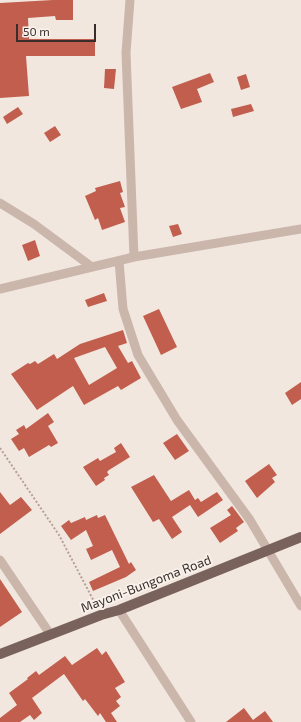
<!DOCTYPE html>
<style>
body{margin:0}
#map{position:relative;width:301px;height:722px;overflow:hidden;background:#f2e7df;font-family:"Exo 2",sans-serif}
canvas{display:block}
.scale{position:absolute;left:16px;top:24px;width:80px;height:18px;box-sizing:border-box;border:2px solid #382d2a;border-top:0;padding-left:5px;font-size:12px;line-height:14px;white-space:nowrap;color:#382d2a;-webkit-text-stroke:3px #f9f2eb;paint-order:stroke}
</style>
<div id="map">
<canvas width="301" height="722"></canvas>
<div class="scale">50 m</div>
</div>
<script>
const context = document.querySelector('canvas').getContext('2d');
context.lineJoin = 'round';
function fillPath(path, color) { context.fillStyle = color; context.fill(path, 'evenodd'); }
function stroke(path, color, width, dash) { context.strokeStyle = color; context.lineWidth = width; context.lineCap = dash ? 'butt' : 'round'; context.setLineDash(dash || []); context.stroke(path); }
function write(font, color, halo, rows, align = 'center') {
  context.font = font + ' "Exo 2",sans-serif'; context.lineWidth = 3.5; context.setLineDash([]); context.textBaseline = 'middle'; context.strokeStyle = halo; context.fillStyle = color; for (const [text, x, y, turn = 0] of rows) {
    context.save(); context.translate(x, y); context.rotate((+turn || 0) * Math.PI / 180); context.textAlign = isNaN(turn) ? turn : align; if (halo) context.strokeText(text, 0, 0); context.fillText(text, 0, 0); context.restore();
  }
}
const building = new Path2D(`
 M53 0H73V20H56L55 16 28 18 29 39H95V56H26L29 96 0 98V3Z
 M105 69H116L114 89 104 88Z
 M210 73 214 82 197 89 202 102 181 109 172 87Z
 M246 74 250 87 241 90 237 77Z
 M251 104 254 111 233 117 231 109Z
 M18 107 23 114 7 124 3 117Z
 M55 126 61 135 50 142 44 133Z
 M120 181 123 192 120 193 125 207 120 208 125 222 102 230 98 218 95 220 85 196 96 191 95 188Z
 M178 224 182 234 173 237 169 226Z
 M35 240 40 256 28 261 22 245Z
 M104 293 107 301 88 307 85 300Z
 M159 309 177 347 161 355 143 316Z
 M123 330 127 343 118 346 128 363 132 361 141 378 121 390 118 386 84 405 73 386 37 410 11 374 28 363 30 364 35 361 38 364 54 354 57 359 80 344ZM105 347 117 368 89 385 74 358Z
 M301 382V399L292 405 285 393Z
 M48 413 54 422 48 426 58 443 51 447 49 445 29 457 24 448 19 451 11 439 19 434 16 430 24 425 26 429Z
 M177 434 189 451 175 460 163 443Z
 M121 443 130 457 109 470 107 472 109 475 104 478 105 480 96 486 83 467 98 458 100 461 116 452 114 448Z
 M269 464 277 475 272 478 275 482 257 498 245 481Z
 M154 475 171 501 189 490 195 500 198 498 201 502 217 492 223 500 198 517 190 505 172 517 182 532 172 539 159 519 153 522 131 487Z
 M0 492 10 505 21 497 32 510 0 534Z
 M232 506 244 522 236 528 238 531 220 543 210 528 231 515 227 510Z
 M97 515 98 518 105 515 129 564 131 562 136 570 126 577 93 591 89 582 120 567 112 550 91 560 86 549 93 546 86 530 71 540 61 526 69 520 71 523 85 517 86 520Z
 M0 579 22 612 0 627Z
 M97 648 102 655 106 651 125 682 115 688 121 697 116 701 120 706 111 713 117 722H106L100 713 98 716 85 699 83 701 64 674 32 698 42 713 34 720 30 715 20 722H0V718L17 705 9 693 28 679 27 678 36 671 39 675 65 656 72 665Z
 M244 708 253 720 265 711 273 722H226Z`);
const path = new Path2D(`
 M0 448 59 535 97 607`);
const minor = new Path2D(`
 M130 0 126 53 134 257
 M0 203 34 224 92 267
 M119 261 123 309 138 355 177 420 250 520 301 606
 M0 289 134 257 301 229
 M0 560 50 634
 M119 610 191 722`);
const primary = new Path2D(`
 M0 654 101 615 119 610 301 537`);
const streetNames = [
 ["Mayoni-Bungoma Road",146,584,-21]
];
fillPath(building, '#c15e4e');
stroke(path, '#b6a095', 2, [2, 2]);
stroke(minor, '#cab6ab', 9);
stroke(primary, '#79625c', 10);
write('13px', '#382d2a', '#f9f2eb', streetNames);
</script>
